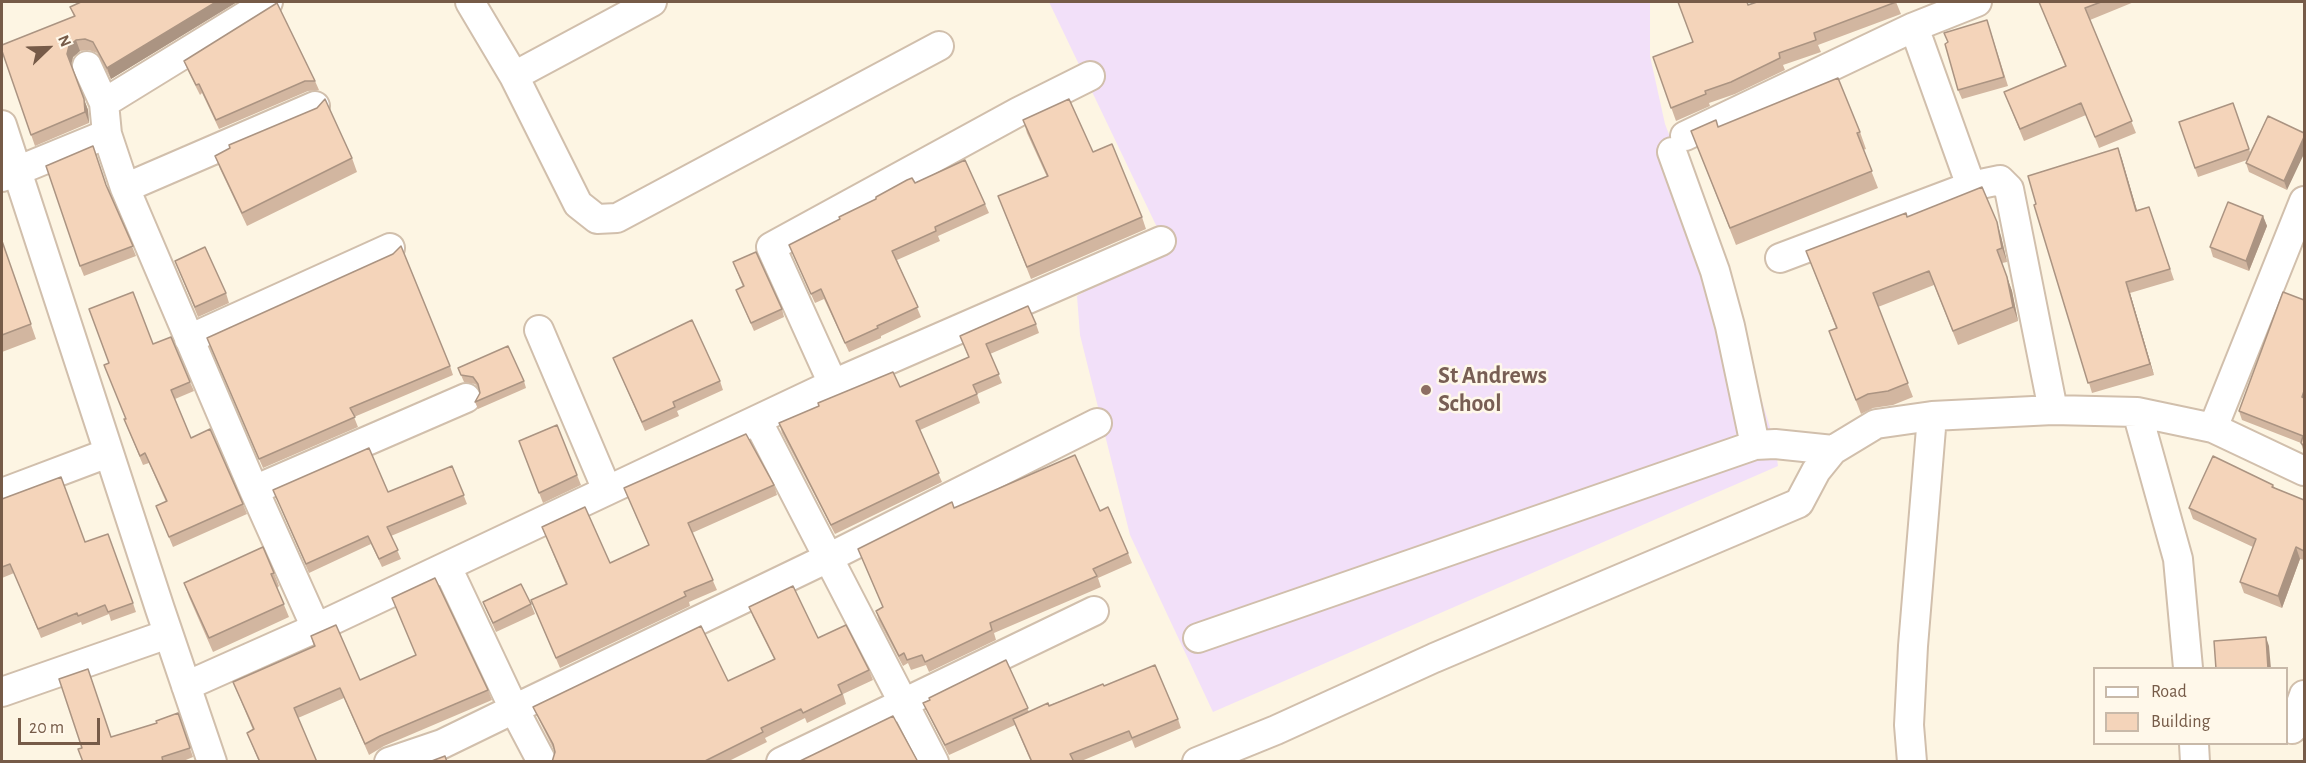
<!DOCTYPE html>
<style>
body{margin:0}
#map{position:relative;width:2306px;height:763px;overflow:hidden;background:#fdf5e3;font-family:"Alegreya Sans",sans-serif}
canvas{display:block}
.frame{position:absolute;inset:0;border:3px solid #765b48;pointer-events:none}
.legend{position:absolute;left:2093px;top:667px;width:195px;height:78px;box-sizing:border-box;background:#fff8ea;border:2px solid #c8b9a9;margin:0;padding:8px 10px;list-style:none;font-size:18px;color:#765b48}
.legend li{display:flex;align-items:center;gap:12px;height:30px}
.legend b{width:30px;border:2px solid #c8b9a9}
.north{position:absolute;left:18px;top:18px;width:60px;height:60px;-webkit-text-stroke:4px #fff8ea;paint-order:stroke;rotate:67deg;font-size:16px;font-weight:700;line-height:24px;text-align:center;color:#765b48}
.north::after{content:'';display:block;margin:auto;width:21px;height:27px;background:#765b48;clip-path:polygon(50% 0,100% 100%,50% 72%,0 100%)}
.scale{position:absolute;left:18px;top:718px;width:82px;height:27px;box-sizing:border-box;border:3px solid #765b48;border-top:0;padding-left:8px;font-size:18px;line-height:21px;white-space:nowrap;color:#765b48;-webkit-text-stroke:4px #fff8ea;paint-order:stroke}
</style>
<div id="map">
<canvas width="2306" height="763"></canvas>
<div class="frame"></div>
<ul class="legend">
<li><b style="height:8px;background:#fff"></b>Road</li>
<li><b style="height:16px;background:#f4d4ba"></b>Building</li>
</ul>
<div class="north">N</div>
<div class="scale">20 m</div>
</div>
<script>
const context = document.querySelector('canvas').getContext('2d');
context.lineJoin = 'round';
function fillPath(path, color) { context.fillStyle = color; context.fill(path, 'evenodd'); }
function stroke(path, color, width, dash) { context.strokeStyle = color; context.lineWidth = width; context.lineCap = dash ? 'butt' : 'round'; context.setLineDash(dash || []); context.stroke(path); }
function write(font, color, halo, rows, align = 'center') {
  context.font = font + ' "Alegreya Sans",sans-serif'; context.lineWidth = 5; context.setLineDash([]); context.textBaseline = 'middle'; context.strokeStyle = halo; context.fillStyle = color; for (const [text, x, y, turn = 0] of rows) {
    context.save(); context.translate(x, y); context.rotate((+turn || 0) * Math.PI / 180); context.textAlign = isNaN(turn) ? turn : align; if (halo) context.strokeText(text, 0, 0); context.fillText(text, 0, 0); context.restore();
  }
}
const education = new Path2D(`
 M1049 2H1650V56L1665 124 1727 285 1775 444 1778 466 1213 712 1130 535 1080 335 1077 296 1165 244Z`);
const minor = new Path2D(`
 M470 2 514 76 578 204 597 219 617 218 939 46
 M1914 27 1971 186
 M87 66 104 103
 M514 76 652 2
 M2 125 160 609 212 762
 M107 134 125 188 254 490 466 398
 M1685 136 1914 27 1977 2
 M1672 152 1715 271 1730 326 1755 445
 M2 177 107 134 104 103 268 2
 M125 188 315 106
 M1780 258 1971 186 2000 180 2009 189 2053 410
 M539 330 607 490
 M189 339 390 248
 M833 384 771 247 1018 112 1090 76
 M2137 412 2178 559 2188 668
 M757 420 934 762
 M2213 428 2304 201
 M254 490 316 628
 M2 493 108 453
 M447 567 514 709 542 762
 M1198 638 1755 445 1775 444 1833 450
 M186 686 316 628 833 384 1161 241
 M2 692 168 634
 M2292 729 2304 695
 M2194 744 2195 762
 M389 762 442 744 514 709 828 558 1097 423
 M781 762 1094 611
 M1197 762 1276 730 1434 658 1799 503 1816 471 1833 450 1876 424 1932 416 2053 410 2137 412 2213 428 2304 471
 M1912 762 1909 725 1913 646 1932 416`);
const wall = new Path2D(`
 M81 2H237L111 79 97 53 89 50 80 51 73 57 71 65 88 110 89 123 35 146 2 51 74 17 70 7Z
 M1896 2 1901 14 1818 45 1821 52 1783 65 1785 70 1735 94 1709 103 1710 106 1676 121 1653 57 1693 42 1748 5Z
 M2039 2H2134L2090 20 2136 133 2099 148 2086 115 2024 141 2004 92 2065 66Z
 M1987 20 2008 86 1962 99 1958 90Z
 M184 61 315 81 319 90 308 91 219 129 202 93 200 95 188 71Z
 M2233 103 2250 152 2268 116 2287 190 2249 172 2246 163 2247 160 2198 177 2179 122Z
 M1023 120 1093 152 1142 217 1146 229 1031 279 998 196 1047 177 1027 133Z
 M1718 127 1860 132 1866 149 1863 150 1878 188 1736 245 1691 131Z
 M2118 148 2137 210 2149 207 2174 280 2130 293 2154 375 2092 393 2036 204Z
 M215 156 352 158 357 172 247 226 220 169Z
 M915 183 985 204 989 213 938 236 940 241 897 260 921 317 881 336V338L849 352 824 299 815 303 789 245Z
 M108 188 136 256 84 276 80 266Z
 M2263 216 2267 226 2249 271 2213 257 2210 247Z
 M1907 217 2001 236 2007 262 2002 263 2012 291 2018 321 1958 345 1934 285 1878 307 1913 397 1893 405 1873 408 1861 414 1834 344 1836 328 1806 251Z
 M2 241 36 339 2 352Z
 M175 261 226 293 229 303 198 317Z
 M733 262 782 309 784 317 754 331 736 290 743 287Z
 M2304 300V453L2301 443 2242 420 2239 411Z
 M1036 324 1039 333 990 354 1002 383 977 394 980 403 920 430 942 482 835 534 782 433 779 423 900 387 969 358 960 336Z
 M207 338 450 366 453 375 354 417 358 427 263 468Z
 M153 344 190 382 194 391 175 399 191 438 243 504 247 514 173 547 156 506 166 502 149 463 143 465 128 429 124 419H126L104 365Z
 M613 358 720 381 723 390 677 411 679 416 645 431Z
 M458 368 524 381 526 388 478 409 475 402 480 393 479 389 475 384 464 382Z
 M519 441 577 475 581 485 543 503Z
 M452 466 467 504 391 536 401 559 382 567 371 544 309 573 273 490 388 492Z
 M774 485 777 495 692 533 717 590 689 602 690 606 560 668 531 600 566 585 542 527 610 563 649 546 624 488Z
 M2273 485 2275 488 2304 500V560L2300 559 2282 608 2244 593 2240 582 2253 547 2193 519 2189 508Z
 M2 499 85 542 133 603 136 612 111 621 109 614 82 625 81 622 41 638 14 573 2 578Z
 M954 508 1100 511 1128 553 1132 563 1098 578 1101 587 994 633 996 640 929 672 926 665 911 670 908 663 903 666 879 621 876 611 883 607 858 549Z
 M274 573 279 586 277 588 289 617 213 652 189 597 184 583Z
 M392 598 488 690 492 700 384 746 369 755 344 698 298 718 317 762H259L247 733 253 730 233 682 314 647 311 636 360 680 416 655Z
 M483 602 531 604 535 614 496 632Z
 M749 607 818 638 869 670 873 680 843 694 846 704 807 723 805 718 765 738 767 742 727 762H552L555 752 537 716 533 707 728 681 774 659 753 617Z
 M1006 660 1029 712 1104 686 1178 719 1181 728 1135 748 1132 740 1079 762H1031L1015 725 949 755 927 712 923 703Z
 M178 713 193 757 181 762H83L112 737 157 723Z`);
const shadedWall = new Path2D(`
 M216 2H237L111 79 107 68Z
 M76 40 80 51 73 57 71 65 67 54 69 46Z
 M84 99 88 110 89 123 85 112Z
 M2304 137V154L2287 190 2284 181Z
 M2118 148 2122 159 2140 221 2136 211Z
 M2263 216 2267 226 2249 271 2246 261Z
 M1997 222 2001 236 2007 262 2002 248Z
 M2007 277 2012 291 2018 321 2013 307Z
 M2126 282 2130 293 2154 375 2150 364Z
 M2296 547 2300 559 2282 608 2278 596Z
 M2266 637 2269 646 2271 669H2268Z`);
const building = new Path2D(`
 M81 2H216L107 68 93 42 85 39 76 40 69 46 67 54 84 99 85 112 31 135 2 51V45L75 16 70 7Z
 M1678 2H1747L1748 5 1757 2H1896L1814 33 1816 40 1779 53 1780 58 1731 82 1705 91 1706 94 1671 108 1653 57 1693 42Z
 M2039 2H2101L2085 8 2132 121 2095 137 2081 103 2020 129 2004 92 2066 66Z
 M277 3 315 81H305L216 120 199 84 196 85 184 61Z
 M1987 20 2004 77 1958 90 1945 44 1948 42 1944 33Z
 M1838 78 1860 132 1857 133 1872 171 1730 228 1691 131 1716 120 1718 127Z
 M325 99 352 158 242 213 215 156 230 148 229 145 317 108Z
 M1069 99 1093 152 1112 144 1142 217 1027 267 998 196 1048 176 1023 120Z
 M2233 103 2249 149 2195 168 2179 122Z
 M2268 116 2304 133V137L2284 181 2246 163Z
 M93 146 106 185 133 246 80 266 46 166Z
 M2118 148 2136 211 2149 207 2170 269 2126 282 2150 364 2088 383 2034 205 2036 204 2028 176Z
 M965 160 985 204 935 227 936 231 892 251 918 307 877 326 878 328 845 343 821 289 811 294 789 245 840 219 839 217 876 199V197L907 180 912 178 915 183Z
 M1982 187 1997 222 2002 248 1997 250 2007 277 2013 307 1953 331 1929 271 1873 293 1908 383 1888 391 1868 394 1856 400 1829 331 1837 328 1806 251 1906 213 1907 217Z
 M2228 202 2263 216 2246 261 2210 247Z
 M2 241 31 324 2 335Z
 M401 246 450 366 350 408 355 417 259 459 207 338 393 254Z
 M205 247 226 293 195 307 175 261Z
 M756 252 782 309 751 323 736 290 744 286 733 262Z
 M133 292 153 344 171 337 190 382 171 390 191 438 210 429 243 504 169 537 156 506 167 501 145 453 140 456 124 419H126L104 365 109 363 89 309Z
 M2283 292 2304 300V391L2302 397 2304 398V446L2301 443 2303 436 2239 411Z
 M1028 306 1036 324 986 344 999 374 973 385 977 394 916 421 939 473 831 525 779 423 819 406 818 403 893 372 900 387 969 357 960 336Z
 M692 320 720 381 673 402 675 407 642 422 613 358Z
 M508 346 524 381 475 402 480 393 478 384 473 377 461 375 458 368Z
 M557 425 577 475 539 493 519 441Z
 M746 434 774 485 688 523 713 580 684 592 686 596 556 658 531 600 567 584 542 527 585 507 610 563 649 545 624 488Z
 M369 448 388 492 452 466 464 495 387 527 398 550 379 559 368 536 306 564 273 490Z
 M1075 455 1100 511 1108 507 1128 553 1093 569 1097 576 990 623 992 630 925 662 922 655 907 660 904 653 899 656 876 611 883 607 858 549 952 502 954 508Z
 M2213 456 2273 485 2272 487 2304 500V551L2296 547 2278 596 2240 582 2256 539 2189 508Z
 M61 477 85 542 108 534 133 603 108 612 105 605 78 616 77 613 38 629 10 564 2 567V499Z
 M263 547 274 573 271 574 284 604 209 638 184 583Z
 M435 578 488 690 380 736 365 744 340 688 294 708 317 762H260L247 733 254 729 233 682 315 646 311 636 336 625 360 680 416 655 392 598Z
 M521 584 531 604 493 623 483 602Z
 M793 586 818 638 846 625 869 670 838 685 842 694 803 713 801 709 761 728 763 732 703 762H552L555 752 553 744 533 707 701 626 728 681 775 659 749 607Z
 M2266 637 2268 669H2216L2214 641Z
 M1006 660 1028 708 945 745 923 703 930 700 929 698Z
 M1155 665 1178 719 1132 738 1129 731 1070 754 1074 762H1032L1013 719 1048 703 1049 706 1103 684 1104 686Z
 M88 669 111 737 157 723 156 721 178 713 190 748 162 757 163 762H83L78 749 82 748 59 679Z
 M893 716 918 762H798Z
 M445 756 447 762H429Z`);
const markers = [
 [1426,390,6,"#8d6e63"]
];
const educationNames = [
 ["St Andrews",1438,376],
 ["School",1438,404]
];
fillPath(education, '#f2e0f9');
stroke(minor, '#d1bfac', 32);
stroke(minor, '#fff', 28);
fillPath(wall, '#d2b6a0');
fillPath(shadedWall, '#ab9482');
fillPath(building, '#f4d4ba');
stroke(building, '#ab9482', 1.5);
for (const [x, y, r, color] of markers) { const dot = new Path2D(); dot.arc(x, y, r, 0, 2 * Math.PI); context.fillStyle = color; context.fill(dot); stroke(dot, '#fff8ea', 2); }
write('bold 24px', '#785e54', '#fff8ea', educationNames, 'left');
</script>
